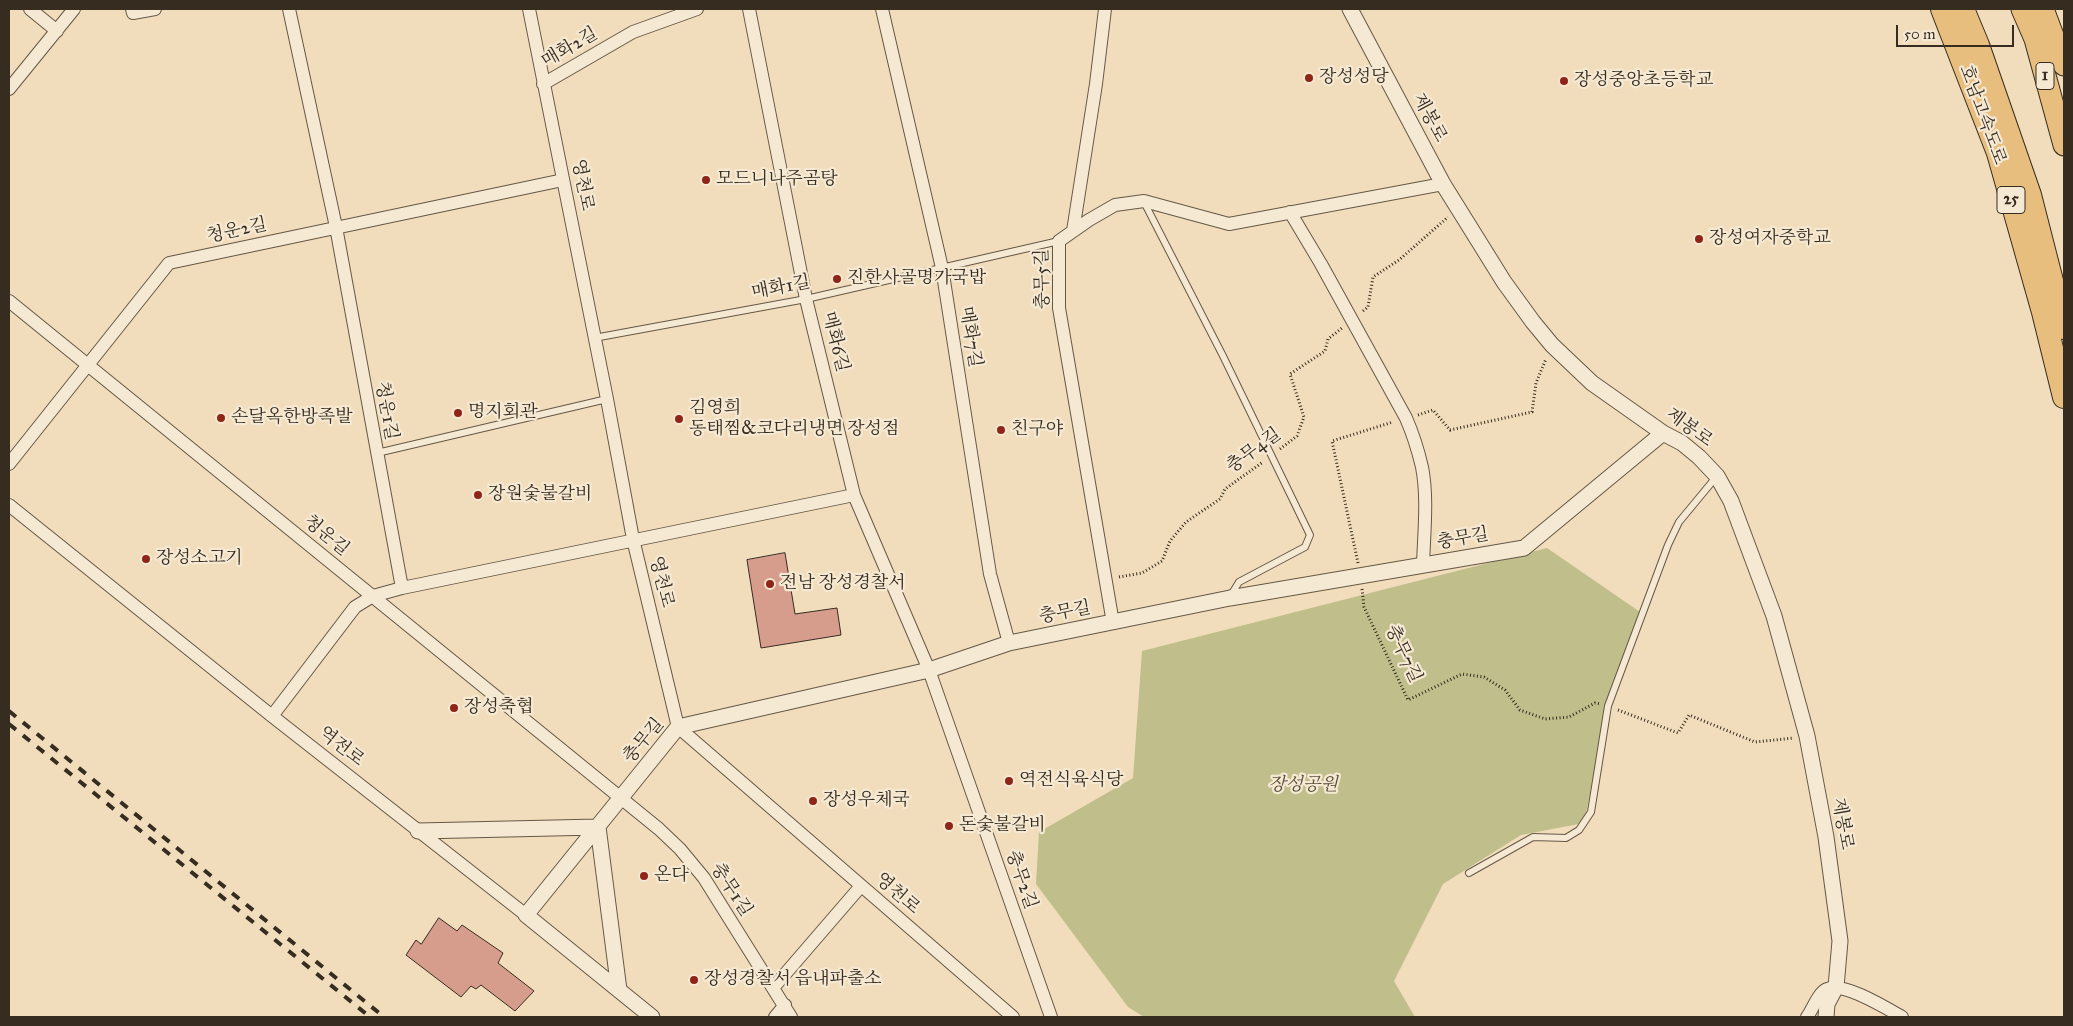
<!DOCTYPE html>
<meta charset="utf-8">
<style>
body{margin:0}
#map{position:relative;width:2073px;height:1026px;overflow:hidden;background:#f1ddbb;font-family:"IM FELL Great Primer",serif}
canvas{display:block}
.frame{position:absolute;inset:0;border:10px solid #362c20;pointer-events:none}
.scale{position:absolute;left:1896px;top:25px;width:118px;height:22px;box-sizing:border-box;border:2px solid #362c20;border-top:0;padding-left:6px;font-size:15px;line-height:18px;white-space:nowrap;color:#362c20;-webkit-text-stroke:4px #f6e9d3;paint-order:stroke}
</style>
<div id="map">
<canvas width="2073" height="1026"></canvas>
<div class="frame"></div>
<div class="scale">50 m</div>
</div>
<script>
const context = document.querySelector('canvas').getContext('2d');
context.lineJoin = 'round';
function fillPath(path, color) { context.fillStyle = color; context.fill(path, 'evenodd'); }
function stroke(path, color, width, dash) { context.strokeStyle = color; context.lineWidth = width; context.lineCap = dash ? 'butt' : 'round'; context.setLineDash(dash || []); context.stroke(path); }
function write(font, color, halo, rows, align = 'center') {
  context.font = font + ' "IM FELL Great Primer","Noto Serif KR",serif'; context.lineWidth = 4.5; context.setLineDash([]); context.textBaseline = 'middle'; context.strokeStyle = halo; context.fillStyle = color; for (const [text, x, y, turn = 0] of rows) {
    context.save(); context.translate(x, y); context.rotate((+turn || 0) * Math.PI / 180); context.textAlign = isNaN(turn) ? turn : align; if (halo) context.strokeText(text, 0, 0); context.fillText(text, 0, 0); context.restore();
  }
}
const green = new Path2D(`
 M1547 548 1643 614 1608 706 1584 823 1521 835 1443 884 1394 981 1415 1017H1144L1128 1007 1036 884 1039 832 1133 778 1142 651Z`);
const building = new Path2D(`
 M785 553 795 614 837 608 841 635 761 648 747 560Z
 M439 918 457 931 462 925 503 953 498 963 534 991 515 1011 481 985 476 989 471 986 461 997 406 955 416 940 421 944Z`);
const path = new Path2D(`
 M1363 311 1368 307 1373 277 1399 260 1448 217
 M1418 415 1433 410 1450 430 1532 412 1536 383 1546 359
 M1280 449 1297 436 1304 417 1290 374 1325 351 1328 339 1342 328
 M1358 563 1332 441 1393 422
 M1119 577 1142 573 1162 561 1170 541 1186 522 1220 499 1225 489 1263 462
 M1362 589 1364 607 1408 700 1462 674 1484 677 1505 690 1520 710 1545 719 1569 717 1595 703 1600 704
 M1618 710 1678 733 1689 715 1755 742 1794 738`);
const service = new Path2D(`
 M1144 202 1223 356 1310 535 1305 547 1239 582 1231 595
 M594 338 806 299 1059 241
 M377 453 607 399
 M1469 873 1533 837 1566 838 1579 830 1591 812 1608 706 1668 545 1679 522 1717 476`);
const minor = new Path2D(`
 M30 9 57 31
 M132 9 133 13 155 9
 M289 9 336 227 402 588 854 495
 M529 9 607 399 633 539 678 727 1013 1017
 M749 9 806 299 854 495 929 670 1051 1017
 M882 9 942 268 990 574 1009 643
 M543 84 633 32 697 9
 M9 89 74 9
 M1290 212 1321 264 1406 418C1413 434 1418 450 1422 467 1428 497 1424 534 1423 565
 M1073 231 1096 84 1105 9
 M9 301 659 829 680 849 704 878 791 1017
 M9 464 169 263 563 180
 M9 505 272 716 526 915
 M1113 623 1059 308V241L1089 220 1115 205 1144 201 1229 224 1443 184
 M272 716 355 607 373 596 402 588
 M773 988 861 886
 M775 1017 785 1005
 M1807 1017C1813 1009 1818 993 1827 989 1843 981 1888 1009 1902 1017`);
const tertiary = new Path2D(`
 M1350 9 1443 184 1504 282 1533 322 1552 345 1592 383 1663 433 1682 443 1699 457 1717 476 1731 501 1774 616 1807 736 1826 837 1840 941 1836 987 1827 1004 1826 1017
 M418 831 598 827 619 990
 M652 1017 526 915 678 727 929 670 1009 643 1230 598 1524 548 1663 433`);
const trunk = new Path2D(`
 M2022 9 2035 39 2064 145
 M2043 9 2064 65`);
const motorway = new Path2D(`
 M1942 9 1998 153 2043 312 2064 397
 M1963 9 1978 45 2030 195 2064 328`);
const rail = new Path2D(`
 M9 711 384 1017
 M9 724 370 1017`);
const markers = [
 [1309,78,5,"#8f2418"],
 [1564,81,5,"#8f2418"],
 [706,180,5,"#8f2418"],
 [1699,239,5,"#8f2418"],
 [837,279,5,"#8f2418"],
 [458,413,5,"#8f2418"],
 [221,418,5,"#8f2418"],
 [679,419,5,"#8f2418"],
 [1001,430,5,"#8f2418"],
 [478,495,5,"#8f2418"],
 [146,559,5,"#8f2418"],
 [770,584,5,"#8f2418"],
 [454,708,5,"#8f2418"],
 [1009,781,5,"#8f2418"],
 [813,801,5,"#8f2418"],
 [949,826,5,"#8f2418"],
 [644,876,5,"#8f2418"],
 [694,980,5,"#8f2418"]
];
const shields = [
 [2045,76,18],
 [2011,200,28]
];
const shieldNames = [
 ["1",2045,76],
 ["25",2011,200]
];
const streetNames = [
 ["매화2길",570,48,-30],
 ["호남고속도로",1982,115,70],
 ["제봉로",1429,118,62],
 ["영천로",582,185,79],
 ["청운2길",237,231,-12],
 ["충무5길",1043,279,-91],
 ["매화1길",781,288,-11],
 ["매화7길",970,337,81],
 ["매화6길",835,342,76],
 ["청운1길",386,411,80],
 ["제봉로",1689,428,36],
 ["충무4길",1254,451,-36],
 ["청운길",326,536,39],
 ["충무길",1463,539,-10],
 ["영천로",661,582,76],
 ["충무길",1065,613,-11],
 ["충무7길",1403,654,65],
 ["충무길",644,741,-50],
 ["역전로",341,747,38],
 ["제봉로",1842,824,80],
 ["충무2길",1021,880,71],
 ["충무1길",731,890,57],
 ["영천로",897,894,41]
];
const poiNames = [
 ["장성성당",1319,78],
 ["장성중앙초등학교",1574,81],
 ["모드니나주곰탕",716,180],
 ["장성여자중학교",1709,239],
 ["진한사골명가국밥",847,279],
 ["김영희",689,409],
 ["동태찜&코다리냉면 장성점",689,430],
 ["명지회관",468,413],
 ["손달옥한방족발",231,418],
 ["친구야",1011,430],
 ["장원숯불갈비",488,495],
 ["장성소고기",156,559],
 ["전남 장성경찰서",780,584],
 ["장성축협",464,708],
 ["역전식육식당",1019,781],
 ["장성우체국",823,801],
 ["돈숯불갈비",959,826],
 ["온다",654,876],
 ["장성경찰서 읍내파출소",704,980]
];
const parkNames = [
 ["장성공원",1303,786]
];
fillPath(green, '#c0bf8c');
fillPath(building, '#d79d8c');
stroke(building, '#362c20', 1);
stroke(service, '#655847', 8);
stroke(minor, '#655847', 14);
stroke(tertiary, '#655847', 17);
stroke(trunk, '#362c20', 23);
stroke(motorway, '#362c20', 24);
stroke(path, '#362c20', 3, [1, 2.5]);
stroke(service, '#f6e9d3', 6);
stroke(minor, '#f6e9d3', 12);
stroke(tertiary, '#f6e9d3', 15);
stroke(trunk, '#e8be7e', 21);
stroke(motorway, '#e8be7e', 22);
stroke(rail, '#362c20', 4, [9, 9]);
for (const [x, y, r, color] of markers) { const dot = new Path2D(); dot.arc(x, y, r, 0, 2 * Math.PI); context.fillStyle = color; context.fill(dot); stroke(dot, '#f6e9d3', 2); }
for (const [x, y, w] of shields) { const box = new Path2D(); box.roundRect(x - w / 2, y - 13.5, w, 27, 4); context.fillStyle = '#f6e9d3'; context.fill(box); stroke(box, '#362c20', 1); }
write('bold 16px', '#362c20', null, shieldNames);
write('18px', '#362c20', '#f6e9d3', streetNames);
write('18px', '#362c20', '#f6e9d3', poiNames, 'left');
write('italic 18px', '#58513b', '#f6e9d3', parkNames);
</script>
